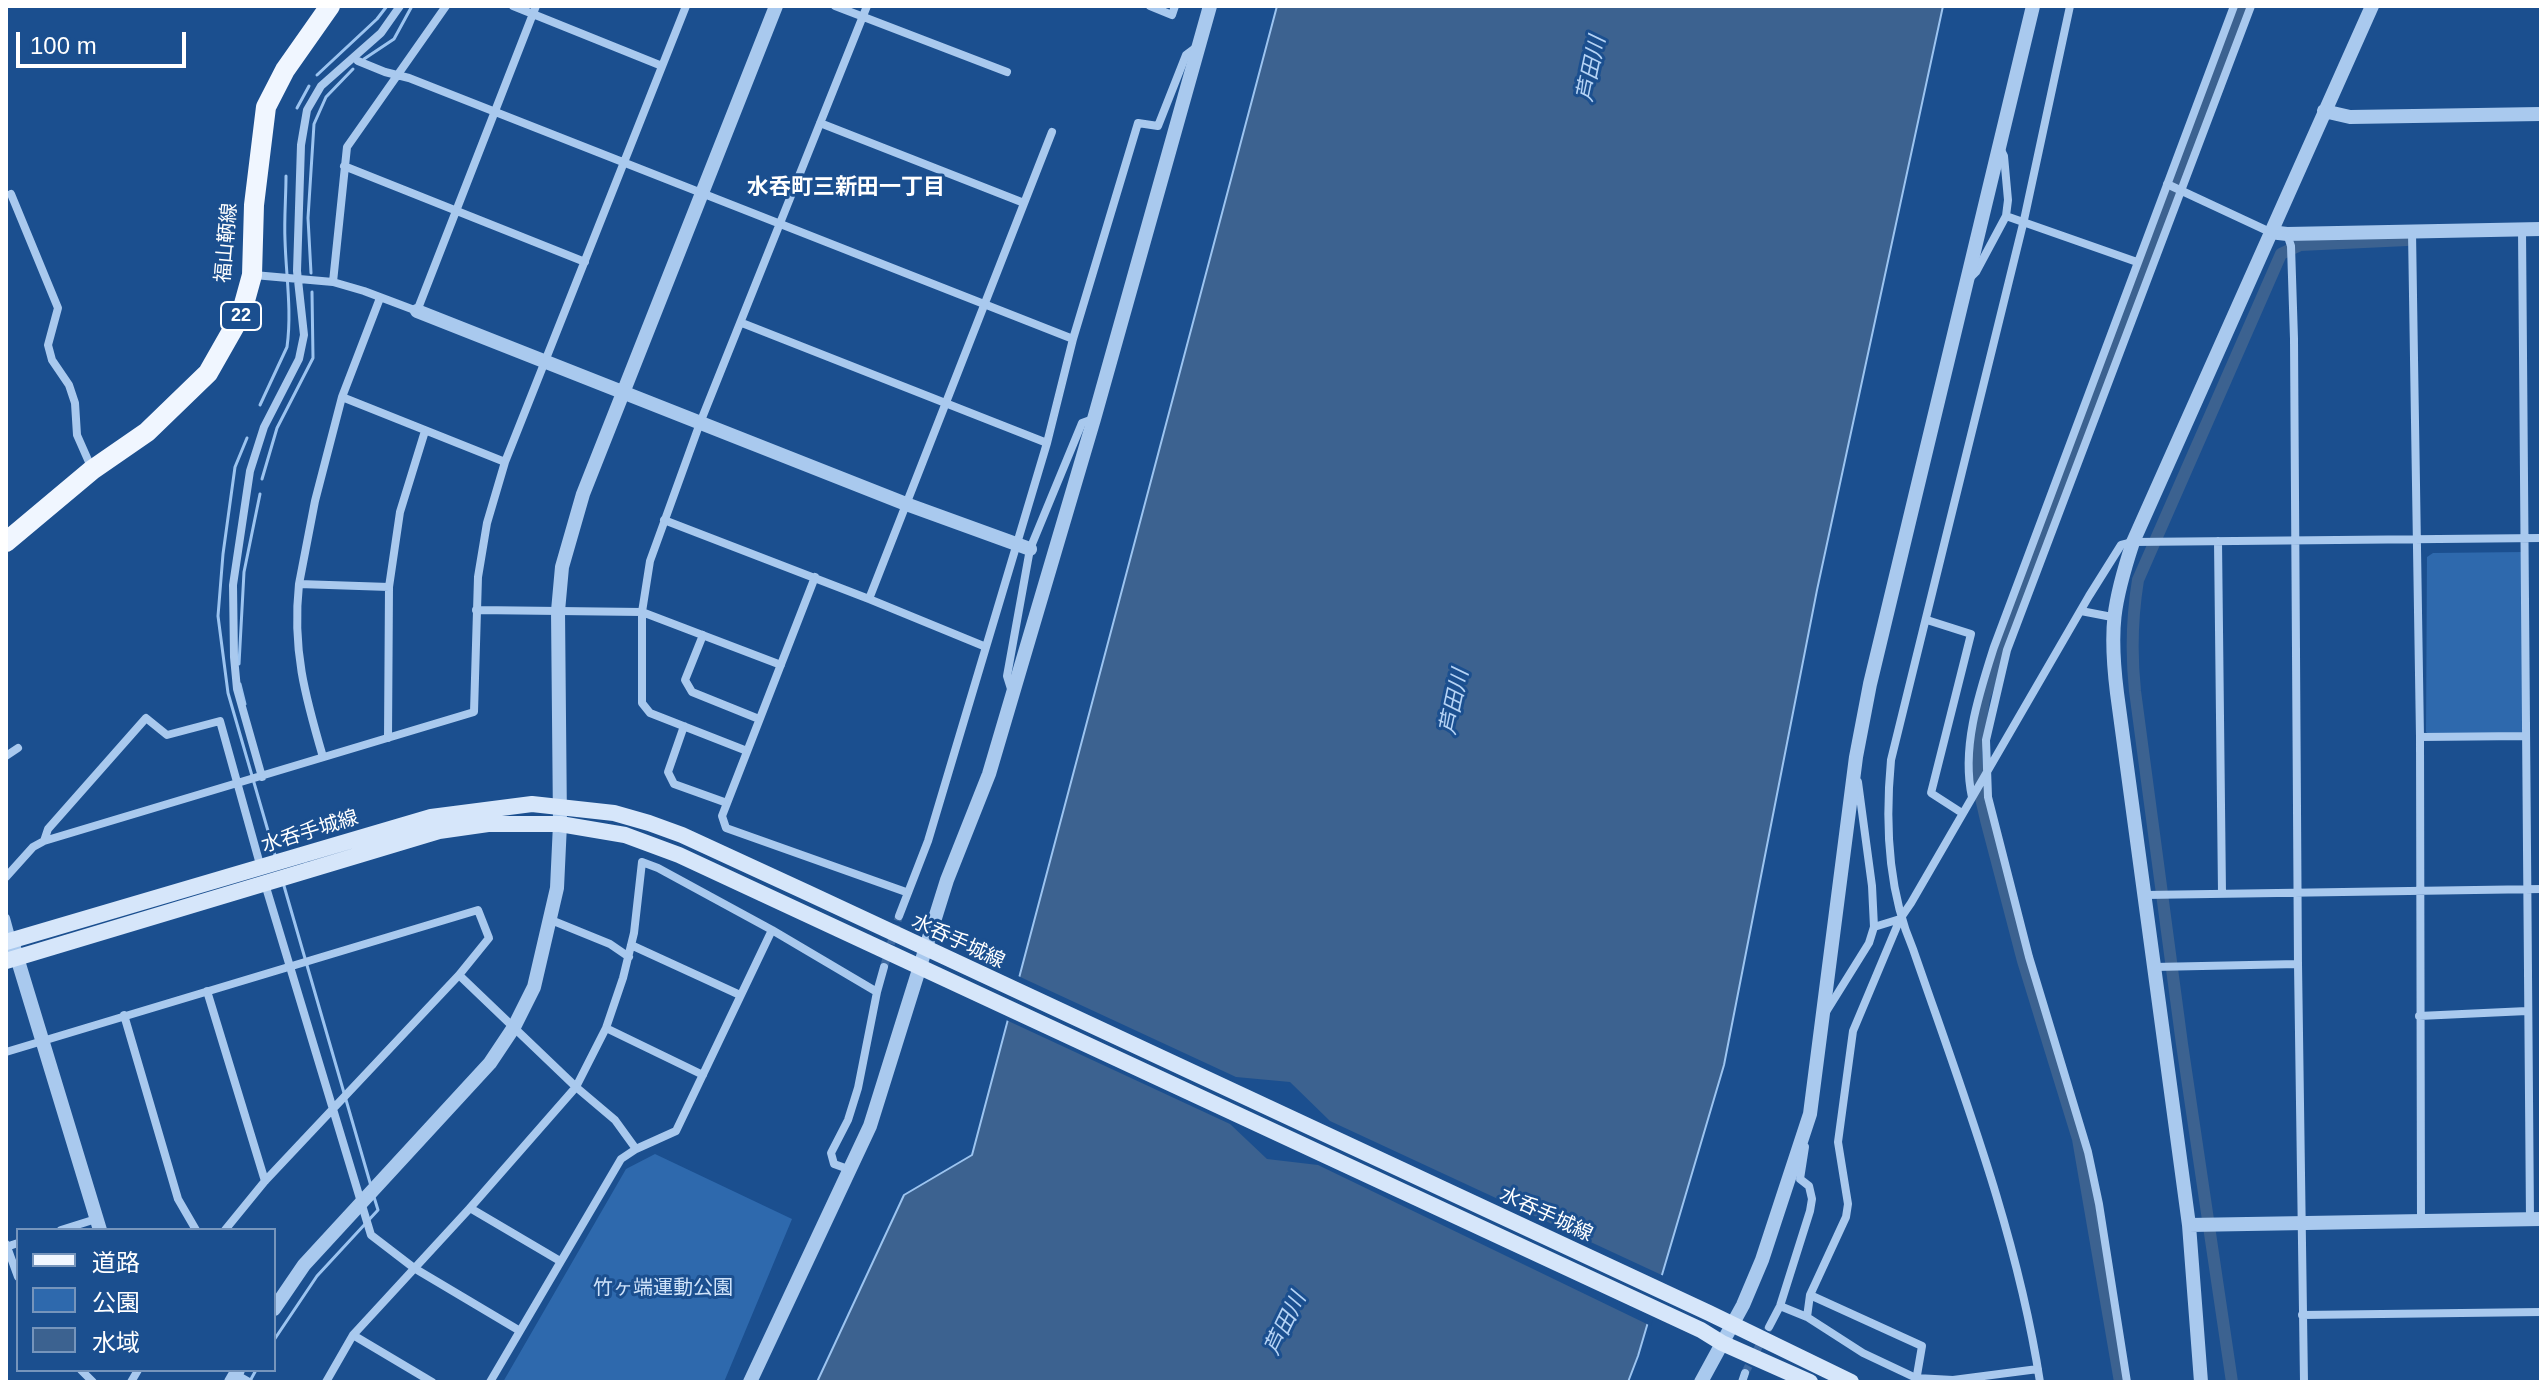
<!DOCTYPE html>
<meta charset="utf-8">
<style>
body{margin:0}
#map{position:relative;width:2547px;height:1388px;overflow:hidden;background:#1b4f8f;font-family:Arial,"Noto Sans JP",sans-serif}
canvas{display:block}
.frame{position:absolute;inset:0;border:8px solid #fff;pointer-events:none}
.legend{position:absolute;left:16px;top:1228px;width:260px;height:144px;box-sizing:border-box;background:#1b4f8f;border:2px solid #7695bc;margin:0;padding:10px 14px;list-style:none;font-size:24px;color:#fff}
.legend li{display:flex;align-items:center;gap:16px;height:40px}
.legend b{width:40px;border:2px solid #7695bc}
.scale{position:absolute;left:16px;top:32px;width:170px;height:36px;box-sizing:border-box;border:4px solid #fff;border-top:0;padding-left:10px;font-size:24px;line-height:28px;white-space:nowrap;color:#fff;-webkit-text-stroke:6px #1b4f8f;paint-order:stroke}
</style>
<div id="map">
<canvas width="2547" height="1388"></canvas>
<div class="frame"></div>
<ul class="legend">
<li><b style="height:10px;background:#f0f6ff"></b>道路</li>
<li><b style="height:22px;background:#2e69ad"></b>公園</li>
<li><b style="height:22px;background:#3c6290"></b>水域</li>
</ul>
<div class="scale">100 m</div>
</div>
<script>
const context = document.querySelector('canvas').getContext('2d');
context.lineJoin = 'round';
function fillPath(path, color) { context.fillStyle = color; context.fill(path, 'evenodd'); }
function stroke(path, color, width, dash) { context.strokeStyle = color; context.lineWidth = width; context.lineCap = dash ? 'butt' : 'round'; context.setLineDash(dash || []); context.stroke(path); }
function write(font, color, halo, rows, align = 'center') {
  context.font = font + ' Arial,"Noto Sans JP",sans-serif'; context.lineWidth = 6; context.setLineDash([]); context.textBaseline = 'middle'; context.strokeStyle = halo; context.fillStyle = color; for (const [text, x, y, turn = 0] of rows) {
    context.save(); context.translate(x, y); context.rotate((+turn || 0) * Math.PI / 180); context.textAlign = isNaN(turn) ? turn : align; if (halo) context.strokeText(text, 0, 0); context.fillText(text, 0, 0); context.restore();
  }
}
const green = new Path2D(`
 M2523 552 2524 734 2431 736 2426 732 2427 557 2433 553Z
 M655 1154 792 1219 724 1382H503L626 1169Z`);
const water = new Path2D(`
 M1277 6H1943L1817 590 1724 1065 1638 1356 1628 1382H817L904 1195 972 1155Z`);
const pier = new Path2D(`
 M1016 975 1236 1077 1290 1082 1330 1121 1666 1277 1651 1326 1318 1165 1267 1159 1230 1124 1004 1019Z`);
const stream = new Path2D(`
 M364 59 394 39 412 6
 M317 75 377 19 387 6
 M297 108 309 86
 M311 273 308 218 314 124 326 97 353 69
 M260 405 287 347C292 311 286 276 285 240 284 219 286 197 286 176
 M247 438 235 467 223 554 218 616 228 693 275 855
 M262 479 277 428 313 358 312 292
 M239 664 244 572 260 494
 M240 684 245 704
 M284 886 371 1186
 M274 1340 317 1276 378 1210 374 1197
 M250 1381 256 1370`);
const canal = new Path2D(`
 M2120 1382 2078 1139 2023 961 1986 820 1978 785 1976 752 1984 699 2018 597 2242 6
 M2232 1382 2182 1044 2135 691C2131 653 2132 617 2138 580L2281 254 2300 245 2407 240`);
const minorTunnel = new Path2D(`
 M884 967 899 916
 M1745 1373 1769 1327`);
const minor = new Path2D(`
 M513 6 662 66
 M835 6 1007 72
 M1150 6 1172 15 1175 6
 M358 61 385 72 409 78 1073 339
 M820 123 1024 203
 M344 166 585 262
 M2167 184 2270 232
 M11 194 58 308 48 345 52 360 69 385 75 403 77 435 92 469
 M2006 216 2137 262
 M2522 230 2530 1219
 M2412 232 2420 737 2421 1221
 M2287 234 2291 246 2294 339 2298 964 2304 1382
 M254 275 333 282 364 291 417 311 536 6
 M1969 279 1976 272 2006 216 2008 200 2004 156 2000 148
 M333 282 347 147 446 6
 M380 298 342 397 315 501 299 584 389 587 400 512 425 431
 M742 323 1047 443
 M342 397 505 462
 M664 520 869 599 986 647
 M2218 541 2222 893
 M815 577 722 816 726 828 906 892
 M299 584C292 649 305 696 323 757
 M869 599 1052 132
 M476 610 642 612 781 665
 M2081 611 2112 617
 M1927 620 1971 634 1931 793 1962 813
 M703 635 685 680 692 692 759 719
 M1012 692 1007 676 1030 549 1082 423 1093 419
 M684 726 668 772 674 784 727 803
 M2420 737 2525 736
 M388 738 389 587
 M747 751 650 713 642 703V612L650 561 700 423 867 6
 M6 756 18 748
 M262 777 237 689 234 657 233 585 250 471 264 427 299 359 304 335 297 271 301 145 307 110 321 86 381 33 400 6
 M1858 782 1872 886 1874 927
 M1972 797C1961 748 1979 694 1994 647L2234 6
 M44 841 48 829 146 718 167 735 220 721 261 868
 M6 877 33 847 44 841 474 712 478 577 487 523 505 462 686 6
 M265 884 371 1235 414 1268 520 1331
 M2145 895 2541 889
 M899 916 928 841 1047 443 1073 339 1138 123 1158 126 1186 55 1198 46
 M6 918 12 940
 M551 920 610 944 629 957
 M631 945 740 995
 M2154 967 2298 964
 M207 991 265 1181
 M877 992 884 967
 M1826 1012 1869 943 1874 927 1900 919 1911 903 2089 596 2121 545 2133 542 2541 538
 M124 1015 178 1199 196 1230
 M2419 1016 2527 1011
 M606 1028 703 1075
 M6 1052 478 910 489 938 459 975
 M61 1230 96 1219
 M225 1230 265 1181 459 975 576 1087 615 1120 636 1149
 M6 1244 18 1277
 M6 1247 18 1243
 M560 1261 470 1208 576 1087 606 1028 623 978 634 933 642 862 658 868 772 930 877 992 858 1088 848 1120 831 1153 834 1164 848 1169
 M1810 1295 1922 1346 1916 1381
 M1780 1306 1807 1317 1863 1353 1916 1378 1953 1380 2038 1369
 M2302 1315 2541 1312
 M1807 1317 1810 1295 1846 1217 1848 1204 1838 1142 1853 1031 1900 919
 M1769 1327 1780 1306 1810 1211 1812 1199 1809 1186 1800 1179 1805 1147
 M353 1335 432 1382
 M81 1370 93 1382
 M235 1374 249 1382
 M131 1382 138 1370
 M326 1382 353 1335 470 1208
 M490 1382 621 1159 636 1149 676 1131 772 930
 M1742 1382 1745 1373
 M2040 1382C2017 1233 1962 1091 1913 949 1888 891 1885 823 1891 760L2024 220 2070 6
 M2127 1382 2099 1204 2088 1152 2029 957 1988 797 1986 740 2007 650 2251 6`);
const tertiary = new Path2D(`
 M2324 111 2350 117 2541 114
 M2270 232 2287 234 2541 229
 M417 311 906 504 1030 549
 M12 941 100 1230
 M2189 1225 2541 1219
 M274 1309 304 1265 490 1063 514 1027 534 987 557 888 560 824 558 611 562 567 583 494 776 6
 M231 1382 238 1370
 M750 1382 870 1126 947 880 989 774 1094 419 1210 6
 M1701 1382 1743 1305 1762 1260 1810 1114 1856 757 1870 684 2033 6
 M2201 1382 2189 1225 2117 693C2109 629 2113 603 2133 542L2372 6`);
const secondary = new Path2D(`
 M6 942 431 817 532 804 614 813 649 823 682 835 808 893 1709 1313 1851 1382
 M6 961 439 831 488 824H560L625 835 679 855 1701 1330 1722 1343 1810 1382`);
const primary = new Path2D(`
 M6 542 92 470 147 432 208 373 241 315 252 275 254 205 266 107 285 70 330 6`);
const shields = [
 [241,316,40]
];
const shieldNames = [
 ["22",241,316]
];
const streetNames = [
 ["福山鞆線",227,243,-85],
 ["水呑手城線",310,832,-17],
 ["水呑手城線",958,942,25],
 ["水呑手城線",1546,1215,25]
];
const parkNames = [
 ["竹ヶ端運動公園",663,1288]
];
const waterNames = [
 ["芦田川",1592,69,-78],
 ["芦田川",1455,702,-78],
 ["芦田川",1286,1324,-64]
];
const neighbourhoodNames = [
 ["水呑町三新田一丁目",846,188]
];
fillPath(green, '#2e69ad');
fillPath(water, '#3c6290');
stroke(water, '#9cc4f0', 2);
fillPath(pier, '#1b4f8f');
stroke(stream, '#9cc4f0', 3);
stroke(canal, '#3c6290', 12);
stroke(minorTunnel, '#3d69a0', 8, [8, 4]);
stroke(minor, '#a9c9ee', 8);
stroke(tertiary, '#a9c9ee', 14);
stroke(secondary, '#d6e6fa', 16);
stroke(primary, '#f0f6ff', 20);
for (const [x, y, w] of shields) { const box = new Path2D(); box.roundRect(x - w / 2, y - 14, w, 28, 6); context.fillStyle = '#1b4f8f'; context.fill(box); stroke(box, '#fff', 2); }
write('bold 18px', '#fff', null, shieldNames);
write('20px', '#fff', '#1b4f8f', streetNames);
write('20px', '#cfe3fa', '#1b4f8f', parkNames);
write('italic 22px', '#b5d3f5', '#1b4f8f', waterNames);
write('bold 22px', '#fff', '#1b4f8f', neighbourhoodNames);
</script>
